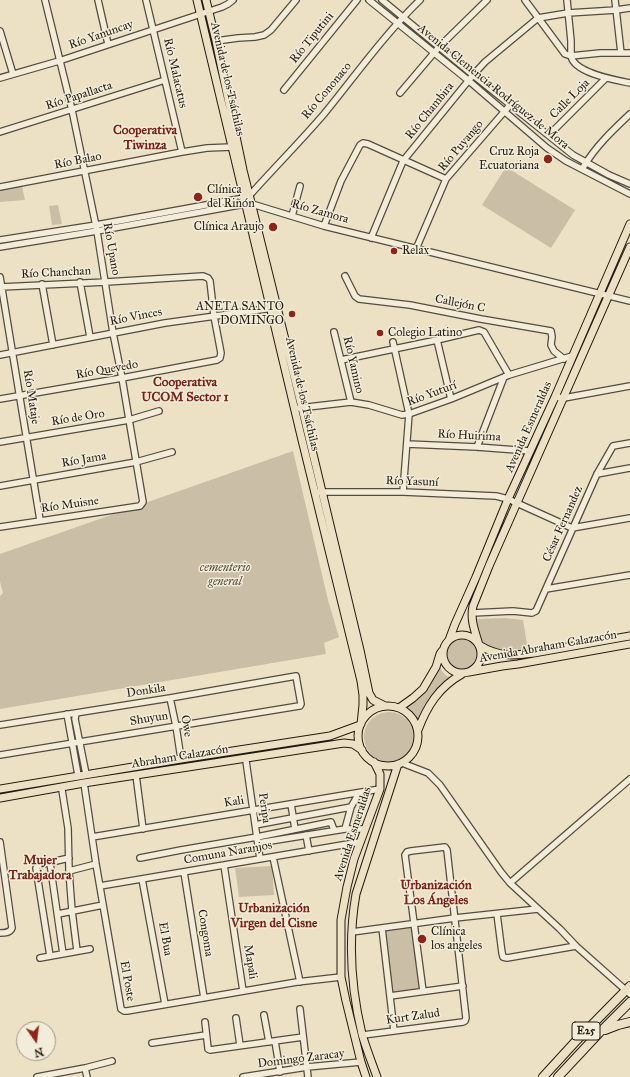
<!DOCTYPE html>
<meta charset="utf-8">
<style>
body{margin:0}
#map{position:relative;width:630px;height:1077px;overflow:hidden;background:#ece1c5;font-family:"IM FELL Great Primer",serif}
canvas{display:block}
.north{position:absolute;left:16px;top:1021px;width:40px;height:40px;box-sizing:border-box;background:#f3ecd9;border:1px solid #a09889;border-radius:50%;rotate:166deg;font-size:11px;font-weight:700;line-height:16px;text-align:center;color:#231b11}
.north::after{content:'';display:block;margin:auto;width:14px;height:18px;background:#8f2418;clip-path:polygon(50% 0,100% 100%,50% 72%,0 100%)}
</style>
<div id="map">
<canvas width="630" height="1077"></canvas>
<div class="north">N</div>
</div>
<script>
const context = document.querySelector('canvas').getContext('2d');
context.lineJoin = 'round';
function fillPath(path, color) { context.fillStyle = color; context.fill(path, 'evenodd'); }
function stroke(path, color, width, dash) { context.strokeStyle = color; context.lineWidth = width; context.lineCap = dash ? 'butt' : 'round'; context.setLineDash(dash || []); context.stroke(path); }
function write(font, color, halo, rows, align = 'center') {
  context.font = font + ' "IM FELL Great Primer",serif'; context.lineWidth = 3; context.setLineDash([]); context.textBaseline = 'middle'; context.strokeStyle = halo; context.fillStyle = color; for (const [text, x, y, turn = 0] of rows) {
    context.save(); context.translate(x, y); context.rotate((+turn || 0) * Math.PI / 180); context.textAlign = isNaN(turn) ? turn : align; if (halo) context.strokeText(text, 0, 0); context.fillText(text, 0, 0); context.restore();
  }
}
const green = new Path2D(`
 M506 167 575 210 551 248 482 205Z
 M22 186 25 200 0 202V189Z
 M58 205 62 224 52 225 49 206Z
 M293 451 328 600 339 637 324 643 326 654 0 709V596L3 593 0 582V554Z
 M505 618 523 620 528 650 507 653 488 647 483 643 480 636 477 624V619Z
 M446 654a16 16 0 1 1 32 0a16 16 0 1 1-32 0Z
 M440 666C442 674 447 676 453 679L433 696 425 707 418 721C417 714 411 711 405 708 425 696 430 686 440 666Z
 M364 737a25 25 0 1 1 50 0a25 25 0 1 1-50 0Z
 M272 866 274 895 239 897 235 868Z
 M415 923 422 991 390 996 382 928Z`);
const minor = new Path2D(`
 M98 0 108 44
 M146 0 182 152
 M369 0 469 81 547 148 566 161 630 194
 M382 0 473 75 573 155 609 175 630 184
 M525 0 565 54 571 56C574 73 615 80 630 83
 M567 0 571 41V56L600 53H630
 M615 0 621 53
 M0 31 13 74
 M216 41 238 38 255 37 264 35 271 30 296 0
 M0 78 59 61 222 7 228 4 233 0
 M284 90 357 0
 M400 93 439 47 487 0
 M0 132 165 80
 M549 135 606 78
 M584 166C596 146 613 130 630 114
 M0 187 182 152 207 148 232 147
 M292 216 300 186
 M324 226 341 181 360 145 363 143 368 144 446 179
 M371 238 403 161 473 75 485 62 538 18 568 13 616 10 630 8
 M0 240 96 225 244 198 250 195C274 168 300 142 324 114 355 76 384 35 420 0
 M0 247 97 231 245 204H252L324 226 630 301
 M416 249 446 179 510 105
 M345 276 355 296 359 299 410 305 481 319 551 331 552 337 551 345 554 351 564 359
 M0 277 40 520
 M80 282 90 337
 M42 284 53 345
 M334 332 351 402
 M437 340 451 399
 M393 342 409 414 403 492
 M0 355 165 323 273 308
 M341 360 437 340 479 330 484 332 509 375
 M555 397 564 398 630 386
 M0 399 122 378 217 360 220 358 221 353 214 316 210 281 208 278 203 276 106 282 1 287
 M299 408 351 402 369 405 402 415 409 414 451 399 509 375 572 356
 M0 442 129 420 159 411
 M407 444 477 447 530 451
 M477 447 504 377
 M597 474 630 468
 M0 486 136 462 172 452
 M319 492H403L496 496 508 499 572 528 630 518
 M0 527 140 506 143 502 122 378 113 333 97 231 72 110 45 0
 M546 589 630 575
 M472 613 513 611 532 613 536 611 597 474 613 446 630 443
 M170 698 176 726 181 759
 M76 713 75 719 86 774
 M67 714 78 775
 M0 725 170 698 296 676 301 704 300 706H299L0 755
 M246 761 260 859
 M402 763 428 773 440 785 501 872 510 883 560 929 576 946 630 994
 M136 775 143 829
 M84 783 96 864 121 1009 124 1011H127L297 982 341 977
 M62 790 68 828 69 871 72 911 77 951
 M291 804 295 829
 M255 825 351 807 359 793
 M345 829 351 807
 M306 835 309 851
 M92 837 380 789
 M0 842 12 928C10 933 5 933 0 933
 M258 843 345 829H365
 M273 857 300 982
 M140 858 181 850 257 837 331 822 334 830
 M50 863 63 954
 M224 865 243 991
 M69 871 96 864
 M184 872 204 998
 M142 879 165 1004
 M510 883 630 779
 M100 886 360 842
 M58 914 103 905
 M497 914 502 953 503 957 507 958 576 946
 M382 928 394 1031
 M352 932 455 918 538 909
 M50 956 36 868 39 865 69 858
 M40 958 90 949
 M390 996 463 986
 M300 1009 308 1077
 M264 1015 269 1042
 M236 1018 240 1045
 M205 1022 208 1048V1049L210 1050 303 1037
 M363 1035 463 1022 465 1021 466 1018 447 850 445 847 411 851 407 852 405 855 423 991
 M275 1041 280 1072
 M152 1043 206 1035
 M85 1068 87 1077
 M37 1077 85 1068 112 1061
 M243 1077 307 1067 361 1062`);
const major = new Path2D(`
 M197 0 301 436 361 681 363 695V705L361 724
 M206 0 216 41 243 170 302 408 360 650 369 693 373 700 385 706
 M630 247 489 566 473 606C470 620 475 631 479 645 499 657 512 656 534 653L630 636
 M443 654a19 19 0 1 1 38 0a19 19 0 1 1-38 0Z
 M449 640 455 624 476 577 508 499 555 397 630 224
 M469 672 502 666 518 664 630 644
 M358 736a30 30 0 1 1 60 0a30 30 0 1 1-60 0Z
 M399 708 413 698 423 689 436 667 440 654 442 651
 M418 730C427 706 439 687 462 674
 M0 789 181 759 330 736 360 725
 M0 798 84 783 344 743 353 744 362 750
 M366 1077 361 1062 346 1001 341 977V920L347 887 354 859 380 789V774L374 762
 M377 1077C372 1063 366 1048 362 1034 351 988 348 940 356 894L398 764`);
const highway = new Path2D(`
 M605 1030 618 1025 630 1022
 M543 1077 576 1041 630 986
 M558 1077 600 1032 630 1002`);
const markers = [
 [548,159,5,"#8f2418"],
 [198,197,5,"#8f2418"],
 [273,227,5,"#8f2418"],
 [394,251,4,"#8f2418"],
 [292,314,4,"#8f2418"],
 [380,333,4,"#8f2418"],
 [422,939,5,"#8f2418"]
];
const shields = [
 [586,1031,28]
];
const shieldNames = [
 ["E25",586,1031]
];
const streetNames = [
 ["Río Yanuncay",101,35,-19],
 ["Río Tiputini",312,38,-51],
 ["Río Malacatus",175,73,77],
 ["Avenida de los Tsáchilas",227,79,77],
 ["Avenida Clemencia Rodríguez de Mora",493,87,39],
 ["Río Cononaco",327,91,-50],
 ["Río Papallacta",79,96,-18],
 ["Calle Loja",570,99,-45],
 ["Río Chambira",430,111,-51],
 ["Río Puyango",461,146,-50],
 ["Río Balao",78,161,-11],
 ["Río Zamora",320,212,16],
 ["Río Upano",111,249,80],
 ["Río Chanchan",56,273,-3],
 ["Callejón C",460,304,11],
 ["Río Vinces",136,317,-11],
 ["Río Yamino",353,365,77],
 ["Río Quevedo",107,370,-10],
 ["Avenida de los Tsáchilas",302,394,77],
 ["Río Yuturí",432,394,-20],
 ["Río Mataje",31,397,81],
 ["Río de Oro",78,418,-9],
 ["Avenida Esmeraldas",529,427,-66],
 ["Río Huirima",469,436,3],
 ["Río Jama",84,460,-10],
 ["Río Yasuní",412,482,2],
 ["Río Muisne",70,505,-8],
 ["César Fernandez",563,524,-66],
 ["Avenida Abraham Calazacón",548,647,-10],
 ["Donkila",146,691,-9],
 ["Shuyun",149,719,-9],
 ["Owe",186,726,80],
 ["Abraham Calazacón",180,757,-9],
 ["Kali",234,802,-9],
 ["Peripa",264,808,82],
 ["Avenida Esmeraldas",353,834,-72],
 ["Comuna Naranjos",228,853,-10],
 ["Congoma",205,933,81],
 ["El Bua",165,939,80],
 ["Mapali",250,962,81],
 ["El Poste",127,981,80],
 ["Kurt Zalud",413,1017,-8],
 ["Domingo Zaracay",301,1059,-7]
];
const poiNames = [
 ["Cruz Roja",539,152,"right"],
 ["Ecuatoriana",539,166,"right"],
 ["Clínica",207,190],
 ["del Riñón",207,204],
 ["Clínica Araujo",264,227,"right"],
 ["Relax",402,251],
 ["ANETA SANTO",284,307,"right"],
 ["DOMINGO",284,321,"right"],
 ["Colegio Latino",388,333],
 ["Clínica",431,932],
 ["los angeles",431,946]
];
const parkNames = [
 ["cementerio",225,568],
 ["general",225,582]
];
const neighbourhoodNames = [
 ["Cooperativa",145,131],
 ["Tiwinza",145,146],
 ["Cooperativa",185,383],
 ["UCOM Sector 1",185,398],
 ["Mujer",40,861],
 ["Trabajadora",40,876],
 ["Urbanización",436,886],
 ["Los Ángeles",436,901],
 ["Urbanización",274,909],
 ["Virgen del Cisne",274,924]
];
fillPath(green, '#cabfa6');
stroke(minor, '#554c3e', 8);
stroke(major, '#231b11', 9);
stroke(highway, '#231b11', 10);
stroke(minor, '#f3ecd9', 5.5);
stroke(major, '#ece1c5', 7);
stroke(highway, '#ece1c5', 8);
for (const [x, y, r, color] of markers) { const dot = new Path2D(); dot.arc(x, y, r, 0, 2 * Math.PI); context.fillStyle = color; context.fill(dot); stroke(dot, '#f3ecd9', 1.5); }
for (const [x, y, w] of shields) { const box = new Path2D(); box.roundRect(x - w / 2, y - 9, w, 18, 3); context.fillStyle = '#f3ecd9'; context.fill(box); stroke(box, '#231b11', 1); }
write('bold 11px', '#231b11', null, shieldNames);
write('12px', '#231b11', '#f3ecd9', streetNames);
write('12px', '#231b11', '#f3ecd9', poiNames, 'left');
write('italic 12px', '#554c3e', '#f3ecd9', parkNames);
write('bold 13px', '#7a1f14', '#f3ecd9', neighbourhoodNames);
</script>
